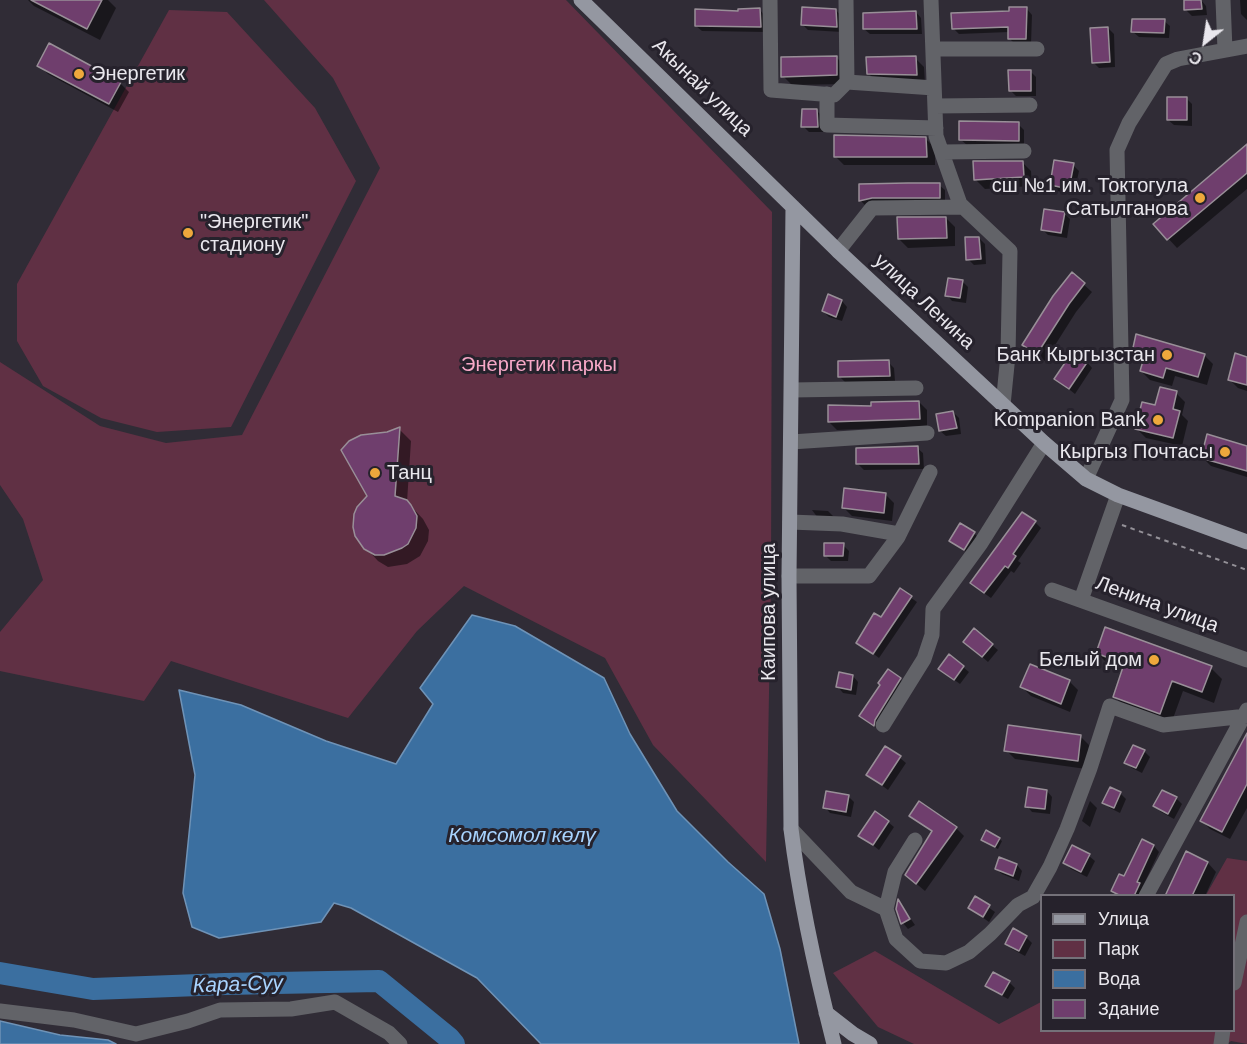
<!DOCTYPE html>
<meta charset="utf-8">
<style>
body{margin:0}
#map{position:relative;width:1247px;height:1044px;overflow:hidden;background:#302c36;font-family:Arial,sans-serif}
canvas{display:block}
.legend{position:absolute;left:1040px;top:894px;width:195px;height:138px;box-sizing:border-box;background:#26222c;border:2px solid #747179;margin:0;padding:8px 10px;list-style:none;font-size:18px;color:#e9e7ed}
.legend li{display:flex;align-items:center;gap:12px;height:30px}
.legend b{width:30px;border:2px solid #747179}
.north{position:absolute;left:1175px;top:12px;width:60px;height:60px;-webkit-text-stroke:4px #26222c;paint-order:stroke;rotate:210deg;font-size:16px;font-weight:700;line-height:24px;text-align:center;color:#e9e7ed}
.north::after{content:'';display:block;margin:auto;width:21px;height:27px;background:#e9e7ed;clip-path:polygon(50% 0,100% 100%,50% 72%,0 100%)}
</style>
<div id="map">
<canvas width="1247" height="1044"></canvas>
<ul class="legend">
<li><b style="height:8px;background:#9497a1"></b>Улица</li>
<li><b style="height:16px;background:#603044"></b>Парк</li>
<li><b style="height:16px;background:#3b6fa0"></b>Вода</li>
<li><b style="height:16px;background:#6f3e6d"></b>Здание</li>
</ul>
<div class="north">С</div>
</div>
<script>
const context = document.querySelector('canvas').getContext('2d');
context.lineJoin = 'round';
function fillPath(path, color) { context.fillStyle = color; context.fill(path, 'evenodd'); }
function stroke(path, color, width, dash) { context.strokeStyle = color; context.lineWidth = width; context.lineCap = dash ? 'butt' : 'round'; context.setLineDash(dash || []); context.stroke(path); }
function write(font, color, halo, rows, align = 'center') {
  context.font = font + ' Arial,sans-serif'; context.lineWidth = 6; context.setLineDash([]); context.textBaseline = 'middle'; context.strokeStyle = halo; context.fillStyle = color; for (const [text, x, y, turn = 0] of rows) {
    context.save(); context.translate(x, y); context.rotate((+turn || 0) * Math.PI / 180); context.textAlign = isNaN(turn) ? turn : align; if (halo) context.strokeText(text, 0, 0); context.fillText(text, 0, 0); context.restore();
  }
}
const green = new Path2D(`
 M264 0H566L772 212 771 581 766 862 653 745 605 658 464 586 417 631 348 718 171 661 144 701 0 671V632L43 580 23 519 0 485V362L100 426 166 443 242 435 380 168 333 78Z
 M169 10 227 12 315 108 356 181 231 427 157 432 101 418 43 386 17 341V284Z
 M1227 858 1247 861V1044L1231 1041 1227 1044H914L878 1027 833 973 875 951 999 1024 1041 1002 1042 1030H1234V896L1206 895Z`);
const water = new Path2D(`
 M472 615 515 626 604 678 630 734 677 811 728 862 764 894 780 949 799 1044H541L477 978 351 908 334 903 321 922 219 938 192 927 183 893 195 775 179 690 241 705 326 741 396 764 433 704 420 688Z
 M0 1021 60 1035 108 1040 116 1044H0Z`);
const shadow = new Path2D(`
 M28 0H108L116 8 100 40 34 6Z
 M1201 0 1206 6 1207 15 1192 16 1186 10Z
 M1240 0H1247V20L1241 14Z
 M1027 9 1032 15 1031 44H1015L1009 38V32L959 34 953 28Z
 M760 10 765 16 766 32 702 31 696 26Z
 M836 10 841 16 842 32 808 30 803 25Z
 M916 12 921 18 922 34H870L864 29Z
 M1164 21 1170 26 1169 38 1139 37 1133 32Z
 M1108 28 1114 34 1115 67 1099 68 1093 62Z
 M836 57 845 66 846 84 792 85 783 76Z
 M915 58 924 67 925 83 877 82 868 73Z
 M39 65 120 83 129 92 118 112 48 74Z
 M1030 71 1036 77V96H1016L1010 90Z
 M1186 98 1192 104V126L1174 125 1168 120Z
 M817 111 822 116 823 132H809L803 126Z
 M1018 124 1024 130V146L967 145 961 140Z
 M926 139 935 148V165H844L835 156Z
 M1247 146V189L1177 248 1155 224Z
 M1022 162 1031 171 1032 186 985 189 976 180Z
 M1073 165 1079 171 1074 194 1057 191 1051 185Z
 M939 185 945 190V203L866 206 861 201 860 186Z
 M1064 213 1070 219 1067 238 1048 235 1042 229Z
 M946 218 955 227V246L908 248 899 239Z
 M979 238 985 244 986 264 974 265 968 259Z
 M1072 274 1092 292 1076 312 1045 361 1024 345Z
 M962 281 968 287 966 303 952 301 947 295Z
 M842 301 847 307 842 321 829 317 823 311Z
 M1204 355 1213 364 1207 385 1175 376 1172 386 1150 380 1141 371 1143 366 1132 356Z
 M1247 358V391L1238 388 1229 379Z
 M888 362 894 368 895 381 845 382 840 377Z
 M1087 362 1092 368 1075 394 1056 379Z
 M1176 393 1185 402 1182 415 1188 421 1182 446 1146 438 1137 429 1156 407Z
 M919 402 927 410V426L837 430 829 422Z
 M953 412 959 418 961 434 946 436 940 431Z
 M399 429 411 441 407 502 423 519 429 530 428 541 420 556 407 564 388 567 378 561 366 548 369 496 387 434Z
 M917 448 923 453 924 469 864 470 858 464Z
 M1247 448V477L1211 466 1202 457Z
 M885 494 894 503 892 521 852 516 843 507Z
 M812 510 828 511 834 517 818 518Z
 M1035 522 1041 528 1018 561 1021 563 1014 573 1011 571 991 598 978 589Z
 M974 533 980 539 970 555 951 540Z
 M843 545 849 551 848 561H831L825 555Z
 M900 590 917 602 879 658 858 642 881 620Z
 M992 645 998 650 988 662 971 647Z
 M1097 653 1211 668 1222 679 1214 703 1183 691 1171 724 1125 707 1114 696 1124 670 1108 664Z
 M963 667 969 672 960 684 946 674Z
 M853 676 858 682 856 695 843 693 838 687Z
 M900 679 906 685 879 730 861 716Z
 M1069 681 1078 690 1070 712 1031 696 1022 687Z
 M1247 734V808L1230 839 1210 829 1202 821Z
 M1080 736 1089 745 1086 769 1015 759 1006 750Z
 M1144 751 1150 757 1142 773 1132 768 1126 763Z
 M900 758 906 763 888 790 868 775Z
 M1047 791 1052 797 1050 814 1032 812 1027 806Z
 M1120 793 1126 799 1120 813 1110 808 1104 803Z
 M848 796 854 802 851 817 830 813 825 807Z
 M1176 798 1182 804 1174 819 1161 812 1155 806Z
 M1090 801 1097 808 1090 827 1082 821Z
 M911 816 956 828 964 836 925 891 906 875 933 833Z
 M888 822 894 827 879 850 860 835Z
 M999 839 1002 841 998 849 985 842Z
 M1143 841 1154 846 1159 852 1142 888 1145 890 1142 896H1118L1113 891 1125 878Z
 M1089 856 1095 861 1087 877 1071 869 1065 863Z
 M1208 863 1216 872 1205 896H1166Z
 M1017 865 1022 871 1019 881 1002 874 996 869Z
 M975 898 995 912 989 922 969 908Z
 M899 902 915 925 908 929 903 923 898 909Z
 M1026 937 1032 943 1025 956 1012 949 1006 944Z
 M1009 982 1015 988 1008 999 993 991 987 986Z`);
const river = new Path2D(`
 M0 973 93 989 225 984 379 981 449 1038 454 1044`);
const building = new Path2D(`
 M31 0H102L87 29Z
 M1184 0H1201L1202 9 1184 10Z
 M802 7 836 9 837 27 801 25Z
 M1009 7H1027L1026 39H1008V27L952 29 951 13 1009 11Z
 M760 8 761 27 695 26V9L738 11V9Z
 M916 11 917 29H863V13Z
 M1132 19H1165L1164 33 1131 32Z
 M1108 27 1110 62 1092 63 1090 28Z
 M49 43 121 82 109 104 37 66Z
 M837 56V75L781 77V57Z
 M916 56 917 75 867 74 866 57Z
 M1008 70H1031V91H1009Z
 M1167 97H1187V120H1167Z
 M802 109H817L818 127H801Z
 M959 121 1019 122V141L959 140Z
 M834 135 926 137 927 157H834Z
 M1247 144V173L1167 240 1153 224Z
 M1054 160 1074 163 1069 189 1050 185Z
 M973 161H1023L1024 177 974 180Z
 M908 183H940V198H872L859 201V184Z
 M1044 209 1065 212 1061 233 1041 230Z
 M897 217H946L947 238 898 239Z
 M965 237H979L981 259 966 260Z
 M1072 272 1085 283 1069 304 1037 354 1022 345 1053 296Z
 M948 278 963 280 960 298 945 296Z
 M828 294 842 300 836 317 822 311Z
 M1136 334 1205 354 1198 377 1166 368 1163 378 1140 371 1143 361 1131 357Z
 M1073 351 1088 361 1069 389 1054 379Z
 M1235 353 1247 357V385L1228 380Z
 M889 360 890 376 838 377V361Z
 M1160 387 1177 391 1173 409 1180 411 1173 438 1135 429 1142 402 1155 405Z
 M919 401 920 419 828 422V405L871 406V402Z
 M953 411 957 428 939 431 936 414Z
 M400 427 395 496 407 500 411 505 417 516 416 528 408 544 402 548 384 555H375L364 549 355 536 353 527 354 514 357 507 367 496 341 450 349 441 361 435 387 432Z
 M1207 434 1247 446V471L1201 458Z
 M918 446 919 464H856V448Z
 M844 488 886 493 884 513 842 508Z
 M1022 512 1036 521 1013 554 1016 556 1008 568 1005 566 984 593 970 583Z
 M960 523 975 532 964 550 949 541Z
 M824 543H844L843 556H824Z
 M900 588 912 596 873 654 856 643 874 613 881 617Z
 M1105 627 1212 666 1202 692 1172 681 1160 714 1113 697 1124 664 1096 653Z
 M974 628 993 644 982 657 963 642Z
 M949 654 964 666 954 680 938 669Z
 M1030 664 1070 680 1061 704 1020 687Z
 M888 669 901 678 875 720 874 726 859 716 880 685 878 683Z
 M839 672 853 675 851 690 836 687Z
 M1008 725 1081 735 1078 761 1004 751Z
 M1247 733V784L1222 832 1200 821Z
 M1133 745 1145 750 1136 768 1124 763Z
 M885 746 901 756 882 785 866 775Z
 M1028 787 1047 790 1045 809 1025 807Z
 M1110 787 1121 792 1114 808 1102 803Z
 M1162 790 1177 797 1168 814 1153 806Z
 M826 791 849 795 846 812 823 808Z
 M919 801 957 827 916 884 905 875 932 831 909 816Z
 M875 811 889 821 873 845 858 836Z
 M986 830 1000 838 995 847 981 840Z
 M1142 839 1154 845 1137 882 1140 883 1134 896H1121L1111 891 1119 874 1124 876Z
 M1072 845 1090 854 1081 872 1063 863Z
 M1186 851 1208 862 1192 896H1165Z
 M999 857 1017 864 1013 876 995 869Z
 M975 896 990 905 983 917 968 908Z
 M898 899 910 919 901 924 896 909Z
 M1013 928 1027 936 1019 951 1005 944Z
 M993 972 1010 981 1002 995 985 986Z`);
const path = new Path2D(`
 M1122 525 1247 570`);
const minor = new Path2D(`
 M770 0 771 90 834 95 847 82 846 0
 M931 0 936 136 960 204 1010 251 1008 355 1003 405
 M1223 0 1225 50
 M933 49H1037
 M847 82 934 88
 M827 94V125L936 128
 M935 106 1030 105
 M942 152 1024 151
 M838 251 872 208 963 207
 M792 390 916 388
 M791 442 927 433
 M1086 479 1122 400 1117 150 1129 123 1166 64 1178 59 1247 46
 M790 522 842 524 899 534
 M789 576H869L898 537 930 472
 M1052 590 1247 660
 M1081 600 1118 495
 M883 725 924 659 932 635 933 609 981 543 1044 443
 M791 829 851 892 886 909
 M915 840 895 872 886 909 896 939 920 961 946 963 969 952 990 934 1018 905 1033 897 1050 867 1067 829 1090 768 1110 706 1163 725 1247 716
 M1146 896 1247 710
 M1234 983 1247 922
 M0 1011 74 1020 136 1034 188 1021 220 1010 291 1009 335 1002 389 1033 400 1044
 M1221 1044 1223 1030`);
const major = new Path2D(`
 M581 0 838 251 1044 443 1086 479 1118 495 1247 542
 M793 207 789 576 791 829C800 902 816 973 834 1044
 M826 1013 853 1034 870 1044`);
const markers = [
 [79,74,6,"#eea83c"],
 [1200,198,6,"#eea83c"],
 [188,233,6,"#eea83c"],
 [1167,355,6,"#eea83c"],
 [1158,420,6,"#eea83c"],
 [1225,452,6,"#eea83c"],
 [375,473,6,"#eea83c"],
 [1154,660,6,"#eea83c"]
];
const poiNames = [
 ["Энергетик",91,74,"left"],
 ["сш №1 им. Токтогула",1188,186],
 ["Сатылганова",1188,209],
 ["\"Энергетик\"",200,222,"left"],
 ["стадиону",200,245,"left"],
 ["Банк Кыргызстан",1155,355],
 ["Kompanion Bank",1146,420],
 ["Кыргыз Почтасы",1213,452],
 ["Танц",387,473,"left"],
 ["Белый дом",1142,660]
];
const streetNames = [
 ["Акынай улица",702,88,44],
 ["улица Ленина",924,302,43],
 ["Ленина улица",1157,605,20],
 ["Каипова улица",769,612,-90]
];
const parkNames = [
 ["Энергетик паркы",539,365]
];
const waterNames = [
 ["Комсомол көлү",522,836],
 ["Кара-Суу",238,985,-2]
];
fillPath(green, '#603044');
fillPath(water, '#3b6fa0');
stroke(water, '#6f93b7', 1.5);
fillPath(shadow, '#0007');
stroke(river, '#3b6fa0', 22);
fillPath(building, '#6f3e6d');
stroke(building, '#998f98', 1.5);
stroke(path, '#949198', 2, [4.5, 4.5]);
stroke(minor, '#626368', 15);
stroke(major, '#9497a1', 15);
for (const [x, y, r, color] of markers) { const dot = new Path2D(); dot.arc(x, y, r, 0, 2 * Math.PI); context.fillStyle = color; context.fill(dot); stroke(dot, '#26222c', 2); }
write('20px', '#e9e7ed', '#26222c', poiNames, 'right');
write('20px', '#e9e7ed', '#26222c', streetNames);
write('20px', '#f7a8c7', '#26222c', parkNames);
write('italic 21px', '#a8d3fe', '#26222c', waterNames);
</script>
